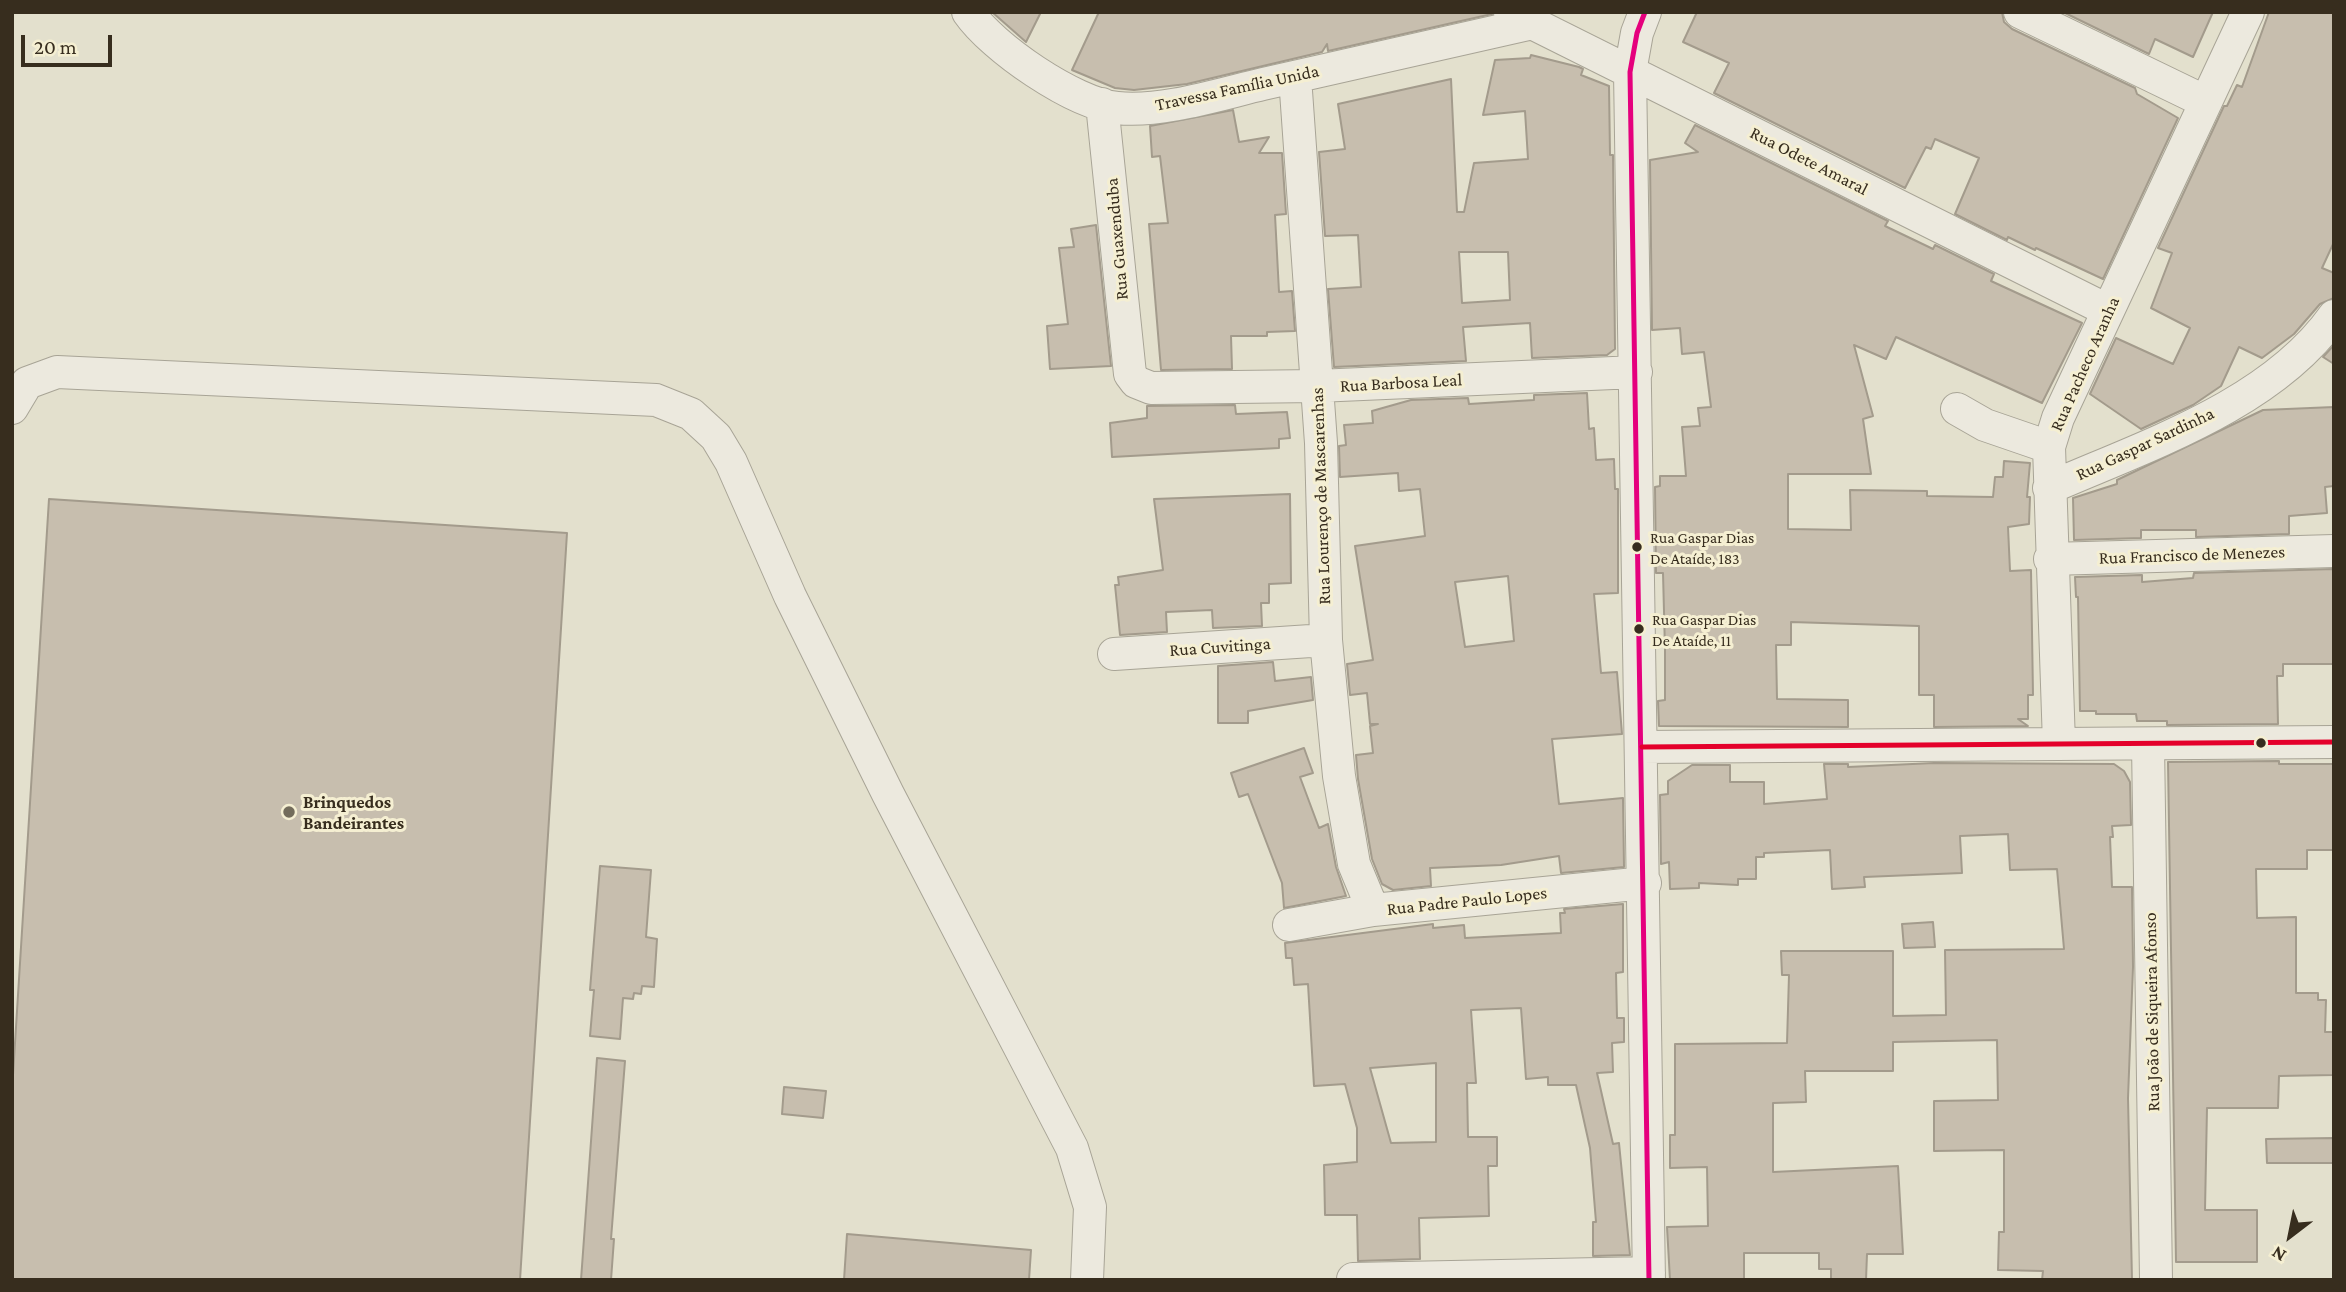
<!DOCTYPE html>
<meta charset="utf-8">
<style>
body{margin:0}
#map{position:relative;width:2346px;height:1292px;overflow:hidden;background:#e3e0cd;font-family:"Crimson Pro",serif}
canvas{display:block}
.frame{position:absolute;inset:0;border:14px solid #372d1e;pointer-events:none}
.north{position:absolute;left:2255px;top:1201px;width:70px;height:70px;-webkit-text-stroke:5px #f5efd2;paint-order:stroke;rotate:212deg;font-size:19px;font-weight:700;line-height:28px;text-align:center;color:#372d1e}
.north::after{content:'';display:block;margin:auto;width:24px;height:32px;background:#372d1e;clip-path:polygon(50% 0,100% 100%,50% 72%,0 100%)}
.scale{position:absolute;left:21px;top:35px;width:91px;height:32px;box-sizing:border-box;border:4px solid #372d1e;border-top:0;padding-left:9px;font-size:21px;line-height:24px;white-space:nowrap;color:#372d1e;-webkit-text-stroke:5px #f5efd2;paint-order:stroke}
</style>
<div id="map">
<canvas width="2346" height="1292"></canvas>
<div class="frame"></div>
<div class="north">N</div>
<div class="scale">20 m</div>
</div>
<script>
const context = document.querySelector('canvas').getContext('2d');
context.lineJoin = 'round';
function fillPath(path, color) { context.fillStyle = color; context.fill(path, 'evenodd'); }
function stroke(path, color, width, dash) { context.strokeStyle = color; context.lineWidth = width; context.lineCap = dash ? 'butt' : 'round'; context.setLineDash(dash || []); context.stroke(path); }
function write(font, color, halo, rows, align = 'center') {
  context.font = font + ' "Crimson Pro",serif'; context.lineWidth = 6; context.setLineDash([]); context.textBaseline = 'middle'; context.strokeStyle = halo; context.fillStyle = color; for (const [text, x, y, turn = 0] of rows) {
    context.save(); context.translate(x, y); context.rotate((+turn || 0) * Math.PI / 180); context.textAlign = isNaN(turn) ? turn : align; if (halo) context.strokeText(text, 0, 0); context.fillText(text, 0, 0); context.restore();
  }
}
const building = new Path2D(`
 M992 12H1041L1026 42Z
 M1099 12H1492V14L1328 51 1327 44 1322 52 1187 84 1134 90 1115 88 1072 70Z
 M1697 12H2002L2004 22 2012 29 2135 88 2137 94 2178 118 2103 279 2036 248 2035 250 2008 237 2007 240 1955 214 1979 158 1935 139 1931 149 1926 147 1905 188 1714 93 1729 63 1683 42Z
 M2063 12H2213L2193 57 2155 39 2149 54Z
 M2269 12H2334V242L2322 268 2334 273V298L2320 304 2294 334 2262 358 2239 347 2221 386 2193 405 2141 429 2090 394 2116 338 2173 364 2190 328 2151 308 2172 253 2158 248 2224 106H2227L2237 85 2242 87Z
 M1531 55 1579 67 1583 69 1581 75 1609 86 1610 155H1613L1615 349 1607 355 1532 358 1530 323 1463 327 1466 361 1334 367 1328 289 1361 287 1358 235 1325 236 1319 152 1345 149 1338 104 1451 79 1457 212H1464L1474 163 1528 159 1525 111 1483 115 1495 60 1530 58ZM1459 252H1508L1510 300 1462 303Z
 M1233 110 1239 142 1269 137 1259 153H1282L1286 214 1275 215 1279 292 1292 291 1295 331 1267 332V336H1231L1232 369 1161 370 1149 224 1168 223 1160 156 1152 157 1150 126Z
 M1695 125 1888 221 1885 226 1933 249 1935 245 1994 274 1991 281 2082 323 2042 403 1896 337 1886 359 1854 345 1873 416 1863 419 1871 474H1788V529L1851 530 1850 490 1927 491V496L1993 497 1995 477H2003L2004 461 2030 463 2027 497H2030L2029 524 2008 527 2010 571 2031 570 2033 695H2028V719H2018L2028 726 1934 727V695H1919V626L1791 622V645H1776L1777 699 1848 700V727L1659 726 1658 701 1665 700V650L1663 573H1656L1655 487 1660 486V476H1686L1682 427 1700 426 1698 408 1711 407 1704 352 1682 354 1680 328 1652 330 1650 160 1698 152 1685 143Z
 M1096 225 1111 366 1050 369 1047 326 1068 324 1059 248 1074 247 1071 229Z
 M2334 345V364L2323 357Z
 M1587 393 1589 429 1594 428 1596 460 1614 459 1615 489H1618V593L1594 594 1601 673 1617 672 1622 734 1552 739 1559 804 1623 798 1624 867 1561 873 1559 856 1501 865 1430 868 1431 886 1393 890 1382 884 1372 859 1358 779 1356 755 1373 753 1370 726 1378 724H1370L1367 693 1350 695 1347 664 1373 660 1355 546 1425 536 1420 489 1399 491 1398 473 1340 477 1339 446 1346 445 1344 425 1373 423 1372 411 1411 400 1468 398 1469 404 1534 400V395ZM1508 576 1514 641 1465 647 1455 582Z
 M1235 405 1236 414 1287 412 1290 438 1279 439V448L1112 457 1110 423 1147 418V406Z
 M2334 407V486L2325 487 2327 513 2289 516V534L2196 537V530H2141V538L2074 540 2073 498 2117 484V480L2263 410Z
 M1290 494 1291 583 1269 584V603H1261L1262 626 1213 628 1212 610 1166 612 1167 632 1120 635 1115 585H1119L1118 577 1163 570 1154 499Z
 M49 499 567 533 520 1280H12V1091Z
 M2334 569V664H2283V676H2277L2278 724 2167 725V721H2137L2136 714H2096V711H2080L2078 597H2076L2075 577 2142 575V582L2193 578 2194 573Z
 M1273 662 1275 681 1311 677 1313 700 1248 711V723H1218V666Z
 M1304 748 1313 773 1300 777 1319 828 1328 824 1336 867 1346 896 1284 908 1282 883 1248 794 1239 797 1231 773Z
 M2279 761V764H2334V850H2307V869H2256L2257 918 2296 917V993H2318V1000H2326L2325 1032H2334V1075L2279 1076 2278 1108H2207L2205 1210H2257V1262H2176L2168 762Z
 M1934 763 2114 764 2124 771 2130 782 2131 825 2112 826 2113 837H2110L2112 887H2132L2133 967 2128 1098 2132 1280H2042L2043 1271 1998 1270 1999 1232H2004V1150L1934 1151V1101L1998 1100 1997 1040 1893 1042V1071H1805L1806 1102 1773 1103V1172L1898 1166 1903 1254H1867L1866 1280H1831V1269H1819V1253H1744V1280H1670L1667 1227 1708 1226 1707 1167 1670 1168V1135H1675V1044L1787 1043 1789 975H1782L1781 951H1893V1016L1946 1015 1945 950 2064 949 2057 869 2010 870 2008 834 1960 836 1962 873 1864 877 1865 887 1832 889 1830 850 1764 853V857H1756V879H1738V885L1699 883V888L1670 889 1669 862 1661 864 1660 795 1668 794V781L1692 765H1730V782H1764V804L1827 799 1824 764H1848V767Z
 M600 866 651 870 646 937 657 939 654 987 642 986 641 994 634 993 633 999 623 998 620 1039 590 1036 594 990H590Z
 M1623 904V972L1616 973 1617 1018H1624V1042L1612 1043 1613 1072 1597 1073 1613 1144 1619 1143 1630 1255 1593 1256V1222H1596L1590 1148 1576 1085H1548V1077L1526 1079 1521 1008 1471 1010 1476 1083H1467L1468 1137H1497V1166H1488L1489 1216 1419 1218 1420 1259 1358 1261 1357 1215H1325L1324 1165 1357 1162V1128L1345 1084 1314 1086 1308 984 1294 985 1292 958H1286L1285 943 1433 924V928L1464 925 1465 938 1561 933 1560 913H1565L1564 909ZM1436 1063V1142L1391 1143 1370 1068Z
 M1933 922 1935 947 1904 948 1902 924Z
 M597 1058 625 1061 611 1239H614L611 1280H581Z
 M784 1087 826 1091 823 1118 782 1114Z
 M2334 1138V1163H2267L2266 1139Z
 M847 1234 1031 1250 1029 1280H844Z`);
const minor = new Path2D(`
 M968 12C993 48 1073 103 1117 108 1161 113 1220 94 1263 84 1353 64 1443 44 1533 23
 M1510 12 2107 310
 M1645 12 1637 33 1630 72 1649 1280
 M2020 12 2206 102
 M1295 77 1321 443 1326 640 1339 776 1354 864 1373 910
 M1102 104 1130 374 1136 382 1151 388 1317 386 1636 372
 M12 408 27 383 57 372 656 400 691 414 716 437 731 462 790 596 888 794 1072 1148 1090 1207 1087 1280
 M1957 409 1985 425 2049 447
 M2049 488C2145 446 2271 405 2334 316
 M2050 559 2334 551
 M1114 654 1326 640
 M2059 744 2049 447 2058 418 2248 12
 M2148 744 2156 1280
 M1642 747 2334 742
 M1289 925 1373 910 1645 883
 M1353 1279 1649 1273`);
const bus1 = new Path2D(`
 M1645 12 1637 33 1630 72 1649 1280`);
const bus2 = new Path2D(`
 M1642 747 2334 742`);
const markers = [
 [1637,547,6,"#372d1e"],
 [1639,629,6,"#372d1e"],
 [2261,743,6,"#372d1e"],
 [289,812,7,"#736c5b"]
];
const busNames = [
 ["Rua Gaspar Dias",1650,538],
 ["De Ataíde, 183",1650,559],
 ["Rua Gaspar Dias",1652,620],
 ["De Ataíde, 11",1652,641]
];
const streetNames = [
 ["Travessa Família Unida",1237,88,-12],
 ["Rua Odete Amaral",1809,161,27],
 ["Rua Guaxenduba",1117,239,-95],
 ["Rua Pacheco Aranha",2085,364,-66],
 ["Rua Barbosa Leal",1401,383,-3],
 ["Rua Gaspar Sardinha",2145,444,-25],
 ["Rua Lourenço de Mascarenhas",1321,496,-92],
 ["Rua Francisco de Menezes",2192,555,-2],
 ["Rua Cuvitinga",1220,647,-4],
 ["Rua Padre Paulo Lopes",1467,901,-6],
 ["Rua João de Siqueira Afonso",2152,1012,-91]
];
const poiNames = [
 ["Brinquedos",303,802],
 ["Bandeirantes",303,823]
];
fillPath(building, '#c7beae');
stroke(building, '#a39b8c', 2);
stroke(minor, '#a8a496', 34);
stroke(minor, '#ece9de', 32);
stroke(bus1, '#e5007d', 5);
stroke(bus2, '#e4002b', 5);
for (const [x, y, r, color] of markers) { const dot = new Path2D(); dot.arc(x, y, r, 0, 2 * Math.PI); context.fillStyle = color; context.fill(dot); stroke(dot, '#f5efd2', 2.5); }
write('16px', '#372d1e', '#f5efd2', busNames, 'left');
write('18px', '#372d1e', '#f5efd2', streetNames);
write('bold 18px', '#372d1e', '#f5efd2', poiNames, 'left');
</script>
